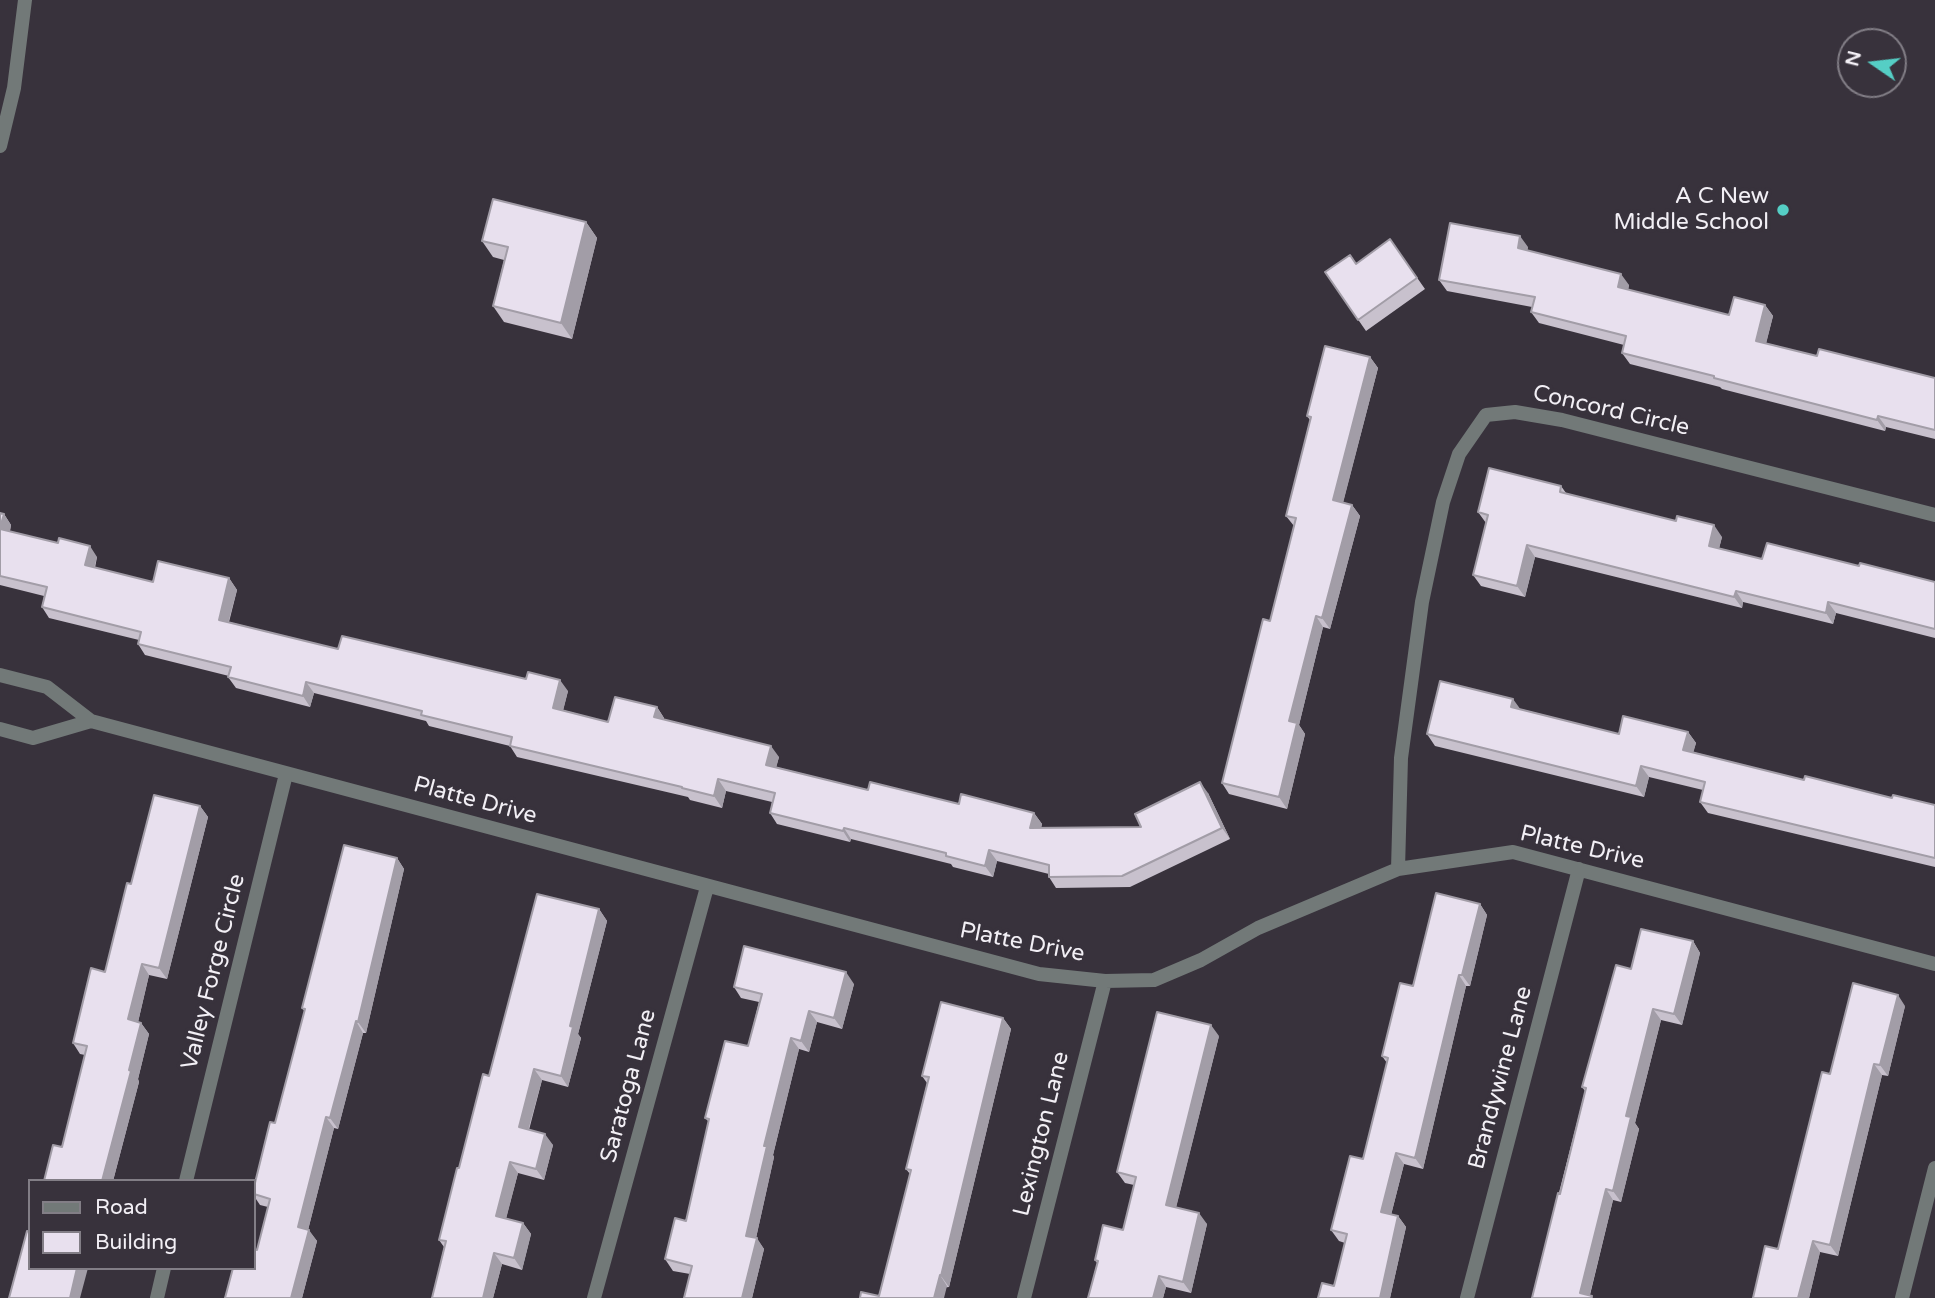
<!DOCTYPE html>
<style>
body{margin:0}
#map{position:relative;width:1935px;height:1298px;overflow:hidden;background:#38323c;font-family:"Varela Round",sans-serif}
canvas{display:block}
.legend{position:absolute;left:28px;top:1179px;width:228px;height:91px;box-sizing:border-box;background:#38323c;border:2px solid #827e86;margin:0;padding:9px 12px;list-style:none;font-size:21px;color:#f2eff5}
.legend li{display:flex;align-items:center;gap:14px;height:35px}
.legend b{width:35px;border:2px solid #827e86}
.north{position:absolute;left:1837px;top:28px;width:70px;height:70px;box-sizing:border-box;background:#38323c;border:2px solid #827e86;border-radius:50%;rotate:284deg;font-size:19px;font-weight:700;line-height:28px;text-align:center;color:#f2eff5}
.north::after{content:'';display:block;margin:auto;width:24px;height:32px;background:#55cec5;clip-path:polygon(50% 0,100% 100%,50% 72%,0 100%)}
</style>
<div id="map">
<canvas width="1935" height="1298"></canvas>
<ul class="legend">
<li><b style="height:9px;background:#727978"></b>Road</li>
<li><b style="height:19px;background:#e8e0ee"></b>Building</li>
</ul>
<div class="north">N</div>
</div>
<script>
const context = document.querySelector('canvas').getContext('2d');
context.lineJoin = 'round';
function stroke(path, color, width, dash) { context.strokeStyle = color; context.lineWidth = width; context.lineCap = dash ? 'butt' : 'round'; context.setLineDash(dash || []); context.stroke(path); }
function fillPath(path, color) { context.fillStyle = color; context.fill(path, 'evenodd'); }
function write(font, color, halo, rows, align = 'center') {
  context.font = font + ' "Varela Round",sans-serif'; context.lineWidth = 7; context.setLineDash([]); context.textBaseline = 'middle'; context.strokeStyle = halo; context.fillStyle = color; for (const [text, x, y, turn = 0] of rows) {
    context.save(); context.translate(x, y); context.rotate((+turn || 0) * Math.PI / 180); context.textAlign = isNaN(turn) ? turn : align; if (halo) context.strokeText(text, 0, 0); context.fillText(text, 0, 0); context.restore();
  }
}
const minor = new Path2D(`
 M0 675 47 687 91 721 1039 974 1105 981 1154 980 1201 960 1258 928 1398 869 1513 852 1935 964
 M0 729 33 738 91 721
 M1398 869 1401 758 1422 602 1443 502 1459 454 1486 415 1515 412 1562 420 1935 515
 M186 1181 286 774
 M157 1298 164 1268
 M594 1298 707 887
 M1024 1298 1105 981
 M1467 1298 1579 869
 M1902 1298 1935 1168`);
const tertiary = new Path2D(`
 M0 146 14 88 25 0`);
const wall = new Path2D(`
 M586 222 597 238 572 339 504 322 493 306 504 260 493 257 482 241Z
 M1390 239 1425 289 1366 331 1325 272 1356 264Z
 M1528 247 1527 250 1629 285 1628 290 1729 315 1765 305 1773 316 1766 343 1817 356 1935 378V439L1886 427 1885 431 1722 389 1720 387 1630 364 1622 353 1624 345 1539 323 1531 312 1532 307 1447 291 1439 280Z
 M1370 357 1378 368 1343 502 1352 505 1360 516 1330 629 1323 627 1299 725 1305 734 1287 809 1229 794 1222 783 1270 621 1294 526 1286 516 1310 420 1307 416Z
 M1561 486 1566 493 1722 537 1719 548 1762 559 1859 566 1935 582V638L1836 613 1833 624 1743 602 1742 608 1535 557 1525 597 1481 586 1473 575 1486 523 1478 512Z
 M0 513 4 514 11 525 10 531 97 557 95 568 153 582 229 578 237 590 229 622 338 649 568 691 563 710 608 722 657 707 664 718V719L779 757 776 767 868 790 959 804 1034 813 1042 824 1041 828 1141 827 1208 793 1230 839 1130 887 1056 888 1049 877V874L997 861 993 877 953 867 951 864 851 839 850 842 777 824 770 813 772 802 726 791 722 808 690 800 688 797 517 757 510 746 429 726 426 721 314 693 310 707 236 688 228 677 229 676 145 655 138 644 139 640 49 618 42 607 44 596 0 585Z
 M1521 709 1619 734 1688 732 1696 743 1693 752 1804 780 1892 798 1935 805V867L1708 813 1700 802 1703 790 1649 777 1644 797 1435 746 1427 734Z
 M200 806 208 817 167 979 149 975 138 1022 141 1023 149 1034 138 1079 139 1082 113 1181H44L62 1147 85 1055 80 1054 73 1043 105 972 131 884Z
 M397 858 404 869 366 1033H363L338 1129 334 1128 308 1230 317 1241 302 1298H225L257 1250 268 1207 260 1205 254 1196V1187L275 1123 305 1012 302 1008Z
 M1480 904 1487 915 1470 986H1466L1423 1169 1404 1164 1391 1215 1398 1216 1406 1227 1390 1298H1318L1334 1286 1345 1243 1339 1241 1331 1230 1363 1159 1387 1063 1382 1056 1413 986Z
 M599 909 607 921 578 1034 581 1038 568 1087 542 1080 529 1130 553 1145 544 1180 518 1173 506 1218 523 1223 531 1234 522 1270 502 1264 493 1298H432L444 1247 439 1240 459 1168 489 1076Z
 M1693 941 1700 953 1682 1025 1661 1020 1635 1123 1639 1129 1621 1202 1613 1200 1590 1295 1593 1298H1532L1585 1091 1582 1087 1631 969Z
 M854 984 842 1029 817 1022 809 1052 799 1049 773 1155 774 1157 756 1238 764 1249 752 1298H684L690 1274 673 1271 665 1259 686 1221 709 1122 705 1118 748 1046 759 1002 741 998 734 987Z
 M1905 1006 1888 1076 1882 1075 1838 1256 1820 1252 1809 1298H1753L1778 1249 1830 1074Z
 M1003 1018 1011 1029 949 1287 879 1296 910 1174 906 1169 927 1083 922 1076Z
 M1219 1036 1176 1207 1207 1224 1191 1293 1166 1287 1163 1298H1088L1097 1263 1095 1260 1123 1230 1134 1185 1125 1183 1117 1172Z`);
const shadedWall = new Path2D(`
 M586 222 597 238 572 339 561 323Z
 M1520 236 1528 247 1526 259 1518 248Z
 M1621 274 1629 285 1626 299 1618 287Z
 M1765 305 1773 316 1764 352 1756 341Z
 M1370 357 1378 368 1341 511 1333 500Z
 M1878 416 1886 427 1885 431 1877 420Z
 M1352 505 1360 516 1330 629 1322 618Z
 M4 514 11 525 8 540 0 529Z
 M1714 525 1722 537 1717 557 1709 546Z
 M1527 545 1535 557 1525 597 1517 586Z
 M90 546 97 557 92 576 85 565Z
 M229 578 237 590 226 631 219 620Z
 M1736 591 1743 602 1742 608 1734 597Z
 M1828 602 1836 613 1833 624 1826 613Z
 M1316 616 1323 627 1299 725 1305 734 1287 809 1279 797 1289 721Z
 M560 680 568 691 561 719 553 708Z
 M306 682 314 693 310 707 303 696Z
 M1513 699 1521 710 1511 707Z
 M657 707 664 718 662 728 654 717Z
 M1688 732 1696 743 1691 761 1683 750Z
 M771 746 779 757 774 776 766 765Z
 M1641 766 1649 777 1644 797 1636 786Z
 M718 779 726 791 722 808 714 796Z
 M1200 782 1208 793 1230 839 1222 828Z
 M200 806 208 817 167 979 159 968Z
 M1034 813 1042 824 1038 839 1030 828Z
 M844 828 851 839 850 842 843 831Z
 M989 850 997 861 993 877 985 866Z
 M397 858 404 869 366 1033 358 1022Z
 M1480 904 1487 915 1470 986 1462 975Z
 M599 909 607 921 578 1034 581 1038 568 1087 561 1076 570 1026Z
 M1693 941 1700 953 1682 1025 1674 1014Z
 M142 964 149 975 136 1031 128 1019Z
 M846 972 854 984 842 1029 834 1018Z
 M1459 975 1466 986 1423 1169 1415 1158Z
 M1898 995 1905 1006 1888 1076 1880 1065Z
 M1653 1009 1661 1020 1635 1123 1639 1129 1621 1202 1613 1191 1626 1116Z
 M809 1011 817 1022 809 1052 801 1041Z
 M1003 1018 1011 1029 949 1287 941 1276Z
 M356 1021 363 1033 338 1129 330 1118Z
 M141 1023 149 1034 138 1079 139 1082 113 1181H102Z
 M1211 1025 1219 1036 1174 1216 1166 1205Z
 M791 1038 799 1049 773 1155 774 1157 754 1247 746 1236 764 1146Z
 M1874 1064 1882 1075 1838 1256 1830 1245Z
 M534 1069 542 1080 526 1138 519 1127Z
 M326 1117 334 1128 306 1238 298 1227Z
 M545 1134 553 1145 544 1180 536 1169Z
 M1396 1153 1404 1164 1389 1223 1381 1212Z
 M510 1162 518 1173 504 1227 496 1216Z
 M1606 1189 1613 1200 1589 1298 1580 1293Z
 M1199 1213 1207 1224 1191 1293 1183 1282Z
 M1398 1216 1406 1227 1390 1298H1380Z
 M523 1223 531 1234 522 1270 514 1258Z
 M309 1230 317 1241 302 1298H291Z
 M757 1238 764 1249 752 1298H742Z
 M1813 1241 1820 1252 1809 1298H1798Z
 M494 1253 502 1264 493 1298H483Z
 M77 1268H88L80 1298H70Z
 M940 1275 947 1286 944 1298H934Z
 M1159 1276 1166 1287 1163 1298H1153Z`);
const building = new Path2D(`
 M493 199 586 222 561 323 493 306 508 247 482 241Z
 M1450 223 1520 236 1518 248 1621 274 1618 287 1729 315 1734 297 1765 305 1756 341 1817 356 1819 349 1935 378V430L1878 416 1877 420 1714 378V376L1622 353 1626 336 1531 312 1535 297 1439 280Z
 M1390 239 1417 278 1358 320 1325 272 1350 255 1356 264Z
 M1325 346 1370 357 1333 500 1352 505 1322 618 1316 616 1289 721 1297 723 1279 797 1222 783 1263 619 1270 621 1296 518 1286 516 1311 417 1307 416Z
 M1489 468 1561 486 1560 492 1676 521 1677 516 1714 525 1709 546 1762 559 1767 543 1859 566 1860 563 1935 582V629L1828 602 1826 613 1736 591 1734 597 1527 545 1517 586 1473 575 1488 515 1478 512Z
 M0 513 4 514 0 528Z
 M0 529 58 543 59 538 90 546 85 565 153 582 158 561 229 578 219 620 338 649 342 636 526 679 528 672 560 680 553 708 608 722 615 697 657 707 654 717 771 746 766 765 868 790 870 782 959 804 961 794 1034 813 1030 828 1141 827 1135 814 1200 782 1222 828 1122 876 1049 877V865L989 850 985 866 946 856V853L844 828 843 831 770 813 775 793 718 779 714 796 682 788V787L510 746 512 737 421 715 422 711 306 682 303 696 228 677 231 667 138 644 141 632 42 607 47 587 0 576Z
 M1440 681 1513 699 1511 707 1619 734 1623 716 1688 732 1683 750 1804 780 1805 776 1892 798 1893 795 1935 805V858L1700 802 1705 782 1641 766 1636 786 1427 734Z
 M154 795 200 806 159 968 142 964 128 1019 141 1023 129 1070 131 1071 102 1181H44L53 1145 62 1147 87 1046 73 1043 91 968 105 972 127 883 131 884Z
 M344 845 397 858 358 1022 356 1021 330 1118 326 1117 298 1227 309 1230 291 1298H225L233 1268H254V1249L257 1250 270 1199 254 1194V1187L270 1122 275 1123 305 1009 302 1008Z
 M1436 893 1480 904 1462 975H1459L1415 1158 1396 1153 1381 1212 1398 1216 1380 1298H1318L1322 1283 1334 1286 1347 1234 1331 1230 1350 1156 1363 1159 1388 1058 1382 1056 1400 983 1413 986Z
 M537 894 599 909 570 1026 573 1027 561 1076 534 1069 519 1127 545 1134 536 1169 510 1162 496 1216 523 1223 514 1258 494 1253 483 1298H432L446 1241 439 1240 457 1168H459L483 1074 489 1076Z
 M1641 929 1693 941 1674 1014 1653 1009 1626 1116 1631 1117 1613 1191 1606 1189 1580 1293 1592 1296 1591 1298H1532L1558 1193 1560 1194 1586 1088 1582 1087 1616 965 1631 969Z
 M744 946 846 972 834 1018 809 1011 801 1041 791 1038 764 1146H767L746 1236 757 1238 742 1298H684L692 1266 665 1259 675 1218 686 1221 709 1119 705 1118 725 1041 748 1046 762 994 734 987Z
 M1853 983 1898 995 1880 1065 1874 1064 1830 1245 1813 1241 1798 1298H1753L1765 1246 1778 1249 1822 1072 1830 1074Z
 M941 1002 1003 1018 941 1276 940 1275 934 1298H860L861 1292 879 1296 911 1170 906 1169 929 1077 922 1076Z
 M1157 1012 1211 1025 1166 1205 1199 1213 1183 1282 1159 1276 1153 1298H1088L1098 1261 1095 1260 1103 1225 1123 1230 1136 1177 1117 1172Z
 M27 1231 30 1232V1268H77L70 1298H9Z`);
const markers = [
 [1783,210,7,"#55cec5"]
];
const poiNames = [
 ["A C New",1769,197],
 ["Middle School",1769,223]
];
const streetNames = [
 ["Concord Circle",1611,411,13],
 ["Platte Drive",475,801,15],
 ["Platte Drive",1582,848,13],
 ["Platte Drive",1022,943,11],
 ["Valley Forge Circle",214,972,-76],
 ["Brandywine Lane",1501,1078,-75],
 ["Saratoga Lane",629,1086,-75],
 ["Lexington Lane",1042,1134,-76]
];
stroke(minor, '#727978', 14);
stroke(tertiary, '#727978', 14);
fillPath(wall, '#c8c1cd');
fillPath(shadedWall, '#a29da7');
fillPath(building, '#e8e0ee');
stroke(building, '#a29da7', 2);
for (const [x, y, r, color] of markers) { const dot = new Path2D(); dot.arc(x, y, r, 0, 2 * Math.PI); context.fillStyle = color; context.fill(dot); stroke(dot, '#38323c', 2.5); }
write('23px', '#f2eff5', '#38323c', poiNames, 'right');
write('23px', '#f2eff5', '#38323c', streetNames);
</script>
